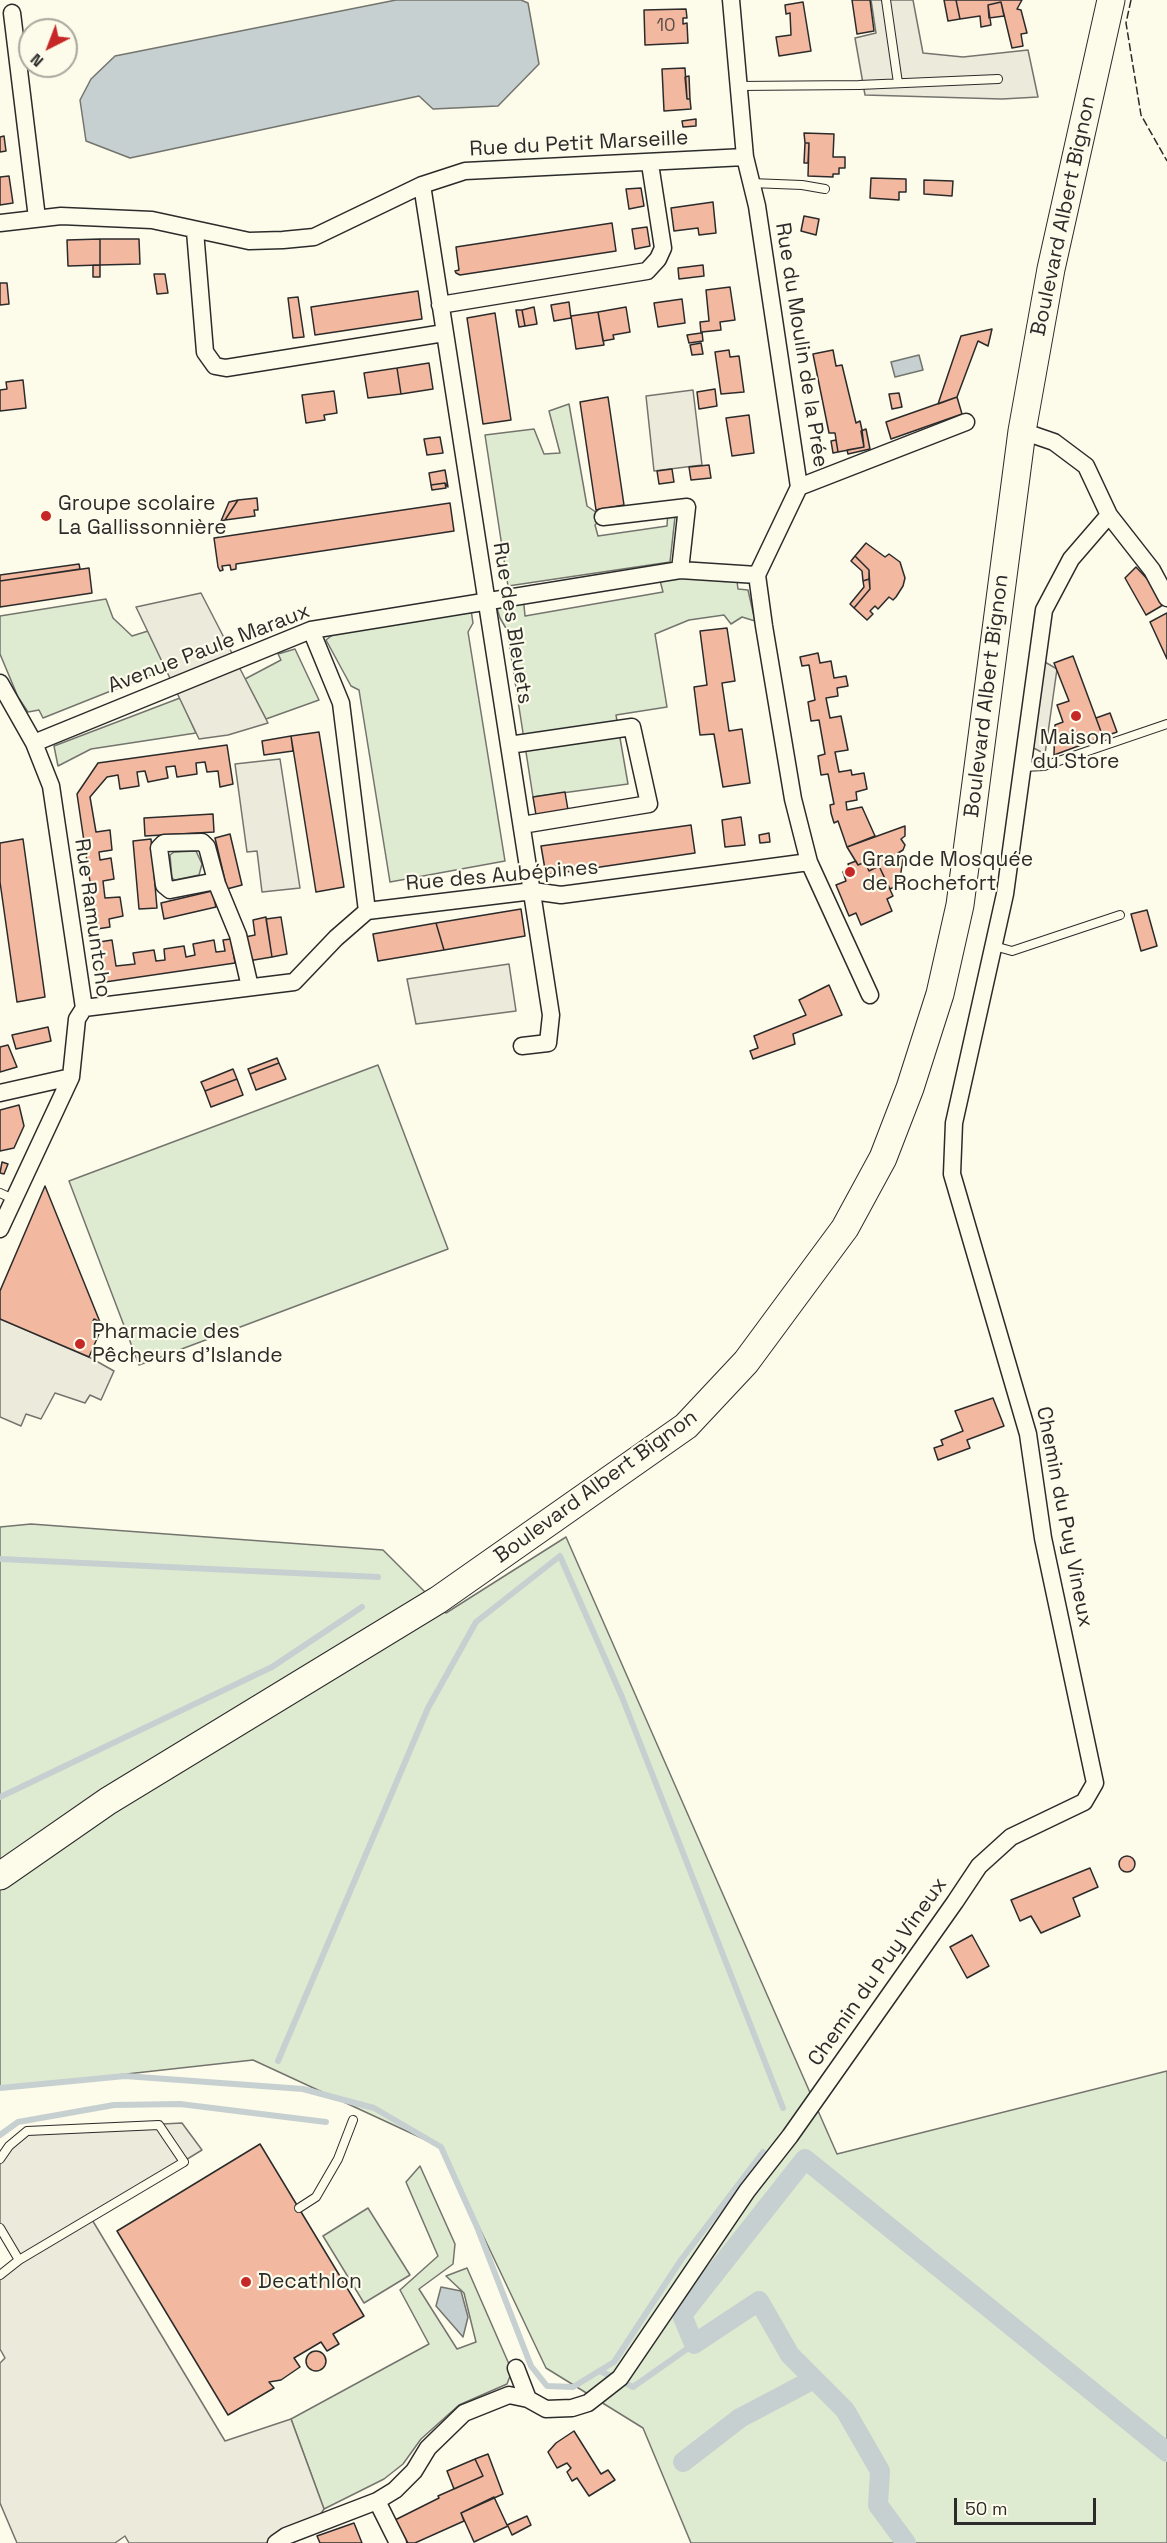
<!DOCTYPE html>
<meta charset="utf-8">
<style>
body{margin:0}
#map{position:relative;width:1167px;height:2543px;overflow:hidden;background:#fdfbea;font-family:"Space Grotesk",sans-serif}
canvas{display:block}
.north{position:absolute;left:18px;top:18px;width:60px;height:60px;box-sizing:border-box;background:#fdfbea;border:2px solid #a9a89e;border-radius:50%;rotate:222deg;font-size:16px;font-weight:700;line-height:24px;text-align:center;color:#2b2b2b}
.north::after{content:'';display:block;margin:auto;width:21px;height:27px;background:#c62828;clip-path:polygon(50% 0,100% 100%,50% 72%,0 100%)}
.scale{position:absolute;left:954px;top:2498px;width:142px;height:27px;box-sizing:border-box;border:3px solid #2b2b2b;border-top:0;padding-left:8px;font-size:18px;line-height:21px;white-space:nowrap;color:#2b2b2b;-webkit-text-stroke:4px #fdfbea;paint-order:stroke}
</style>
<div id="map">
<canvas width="1167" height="2543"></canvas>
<div class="north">N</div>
<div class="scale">50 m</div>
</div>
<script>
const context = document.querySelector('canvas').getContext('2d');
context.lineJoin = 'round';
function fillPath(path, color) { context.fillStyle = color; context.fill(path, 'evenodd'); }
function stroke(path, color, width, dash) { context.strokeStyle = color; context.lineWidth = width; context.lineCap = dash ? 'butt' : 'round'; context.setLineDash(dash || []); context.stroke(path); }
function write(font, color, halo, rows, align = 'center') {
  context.font = font + ' "Space Grotesk",sans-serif'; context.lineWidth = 4.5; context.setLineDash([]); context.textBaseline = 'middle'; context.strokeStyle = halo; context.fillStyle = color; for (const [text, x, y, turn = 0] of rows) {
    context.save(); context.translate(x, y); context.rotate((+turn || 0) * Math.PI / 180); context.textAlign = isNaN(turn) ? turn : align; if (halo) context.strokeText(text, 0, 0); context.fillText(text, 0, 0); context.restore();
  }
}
const green = new Path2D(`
 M569 404 587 506 603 517 595 525 598 536 667 526 668 509 675 517 670 562 508 586 485 435 534 429 544 454 560 453 549 411Z
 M658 573 736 574 738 589 748 590 755 621 742 617 731 624 724 615 689 620 655 634 667 707 616 715 628 784 533 797 507 630 500 618 494 599 523 595 525 616 663 592Z
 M106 599 113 618 132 636 148 631 166 669 43 718 39 710 28 712 18 697 0 654V616Z
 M470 603 473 623 468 632 505 861 390 882 359 690 351 686 326 640 348 623Z
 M295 649 319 700 266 719 245 679 281 660 278 654Z
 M180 698 196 733 91 749 58 766 54 746Z
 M196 851 202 864 199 875 175 880 172 878 170 855 174 852Z
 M378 1065 448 1249 139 1365 69 1181Z
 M31 1524 383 1550 446 1613 566 1537 837 2154 1167 2071V2543H691L643 2428 546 2368 441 2147 253 2060 0 2088V1527Z
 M420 2166 455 2244 453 2264 419 2289 457 2349 476 2342 464 2293 446 2276 467 2268 512 2371 507 2384 459 2405 421 2439 403 2464 384 2479 324 2509 291 2419 429 2344 400 2290 438 2256 406 2182Z
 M368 2208 410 2275 364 2303 323 2236Z`);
const parking = new Path2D(`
 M871 0H913L923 53 963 57 1028 50 1038 97 1002 99 865 95 855 38 876 33Z
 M693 390 702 465 654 471 646 396Z
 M201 593 268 723 228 735 199 739 136 607Z
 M1038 658 1057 669 1045 754 1026 744Z
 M280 759 300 888 262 892 257 851 247 852 235 764Z
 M509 964 516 1011 416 1024 407 979Z
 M0 1319 89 1357 114 1371 101 1400 90 1395 85 1403 55 1393 41 1419 26 1414 21 1426 0 1417Z
 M182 2123 202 2150 91 2218 225 2441 291 2419 324 2509 314 2524 276 2543H129L125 2536 115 2543H17L0 2503V2363L5 2358 0 2349V2275L19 2260 0 2228V2159L27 2131Z`);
const water = new Path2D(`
 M396 0H521L528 3 539 64 498 106 433 109 419 96 130 158 86 141 80 100 91 79 115 56Z
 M919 355 923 370 895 377 891 362Z
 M441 2287 461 2291 468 2317 463 2337 436 2306Z`);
const stream = new Path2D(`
 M0 1559 378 1577
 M0 1797 272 1667 362 1607
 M278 2061 428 1708 476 1622 560 1556 622 1697 783 2108
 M0 2088 125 2076 303 2089 374 2108 441 2147 477 2227 531 2366 547 2386 573 2387 614 2362 681 2260 763 2152
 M0 2135 18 2122 114 2105 180 2104 326 2122
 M600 2371 633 2387 694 2344`);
const canal = new Path2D(`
 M683 2462 740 2418 814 2379
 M906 2543 878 2505 880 2471 845 2410 790 2355 759 2301 694 2344 682 2315 805 2159 1167 2452`);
const building = new Path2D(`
 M852 0H870L874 31 857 34Z
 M944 0H956L960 19 948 21Z
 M956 0H1022L1017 9 1021 10 1027 33 1021 34 1023 46 1012 48 1001 2 988 5 991 25 981 27 980 16 960 19Z
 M803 2 811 51 779 56 776 37 791 35 790 13 786 14 785 5Z
 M1001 2 1004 16 989 18 988 5Z
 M686 9 687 18H683V24L687 23 688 43 645 45 644 10Z
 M685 68 687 99H690L691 109 664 111 662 69Z
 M689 76 690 99H687L685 77Z
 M696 119V126L683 127 682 121Z
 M804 133 834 134 833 157H845V168H839V174H833V177L808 176 809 143H805Z
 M4 136 6 151 0 152V137Z
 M805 143H809L808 163H804Z
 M9 176 13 203 0 205V177Z
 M871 178 906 179V192H899V200L870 198Z
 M924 180 953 181 952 196 924 194Z
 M641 188 644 206 629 209 626 189Z
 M713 202 716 233 699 235 698 228 674 231 671 208Z
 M804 216 819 219 816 235 801 231Z
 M612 223 616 251 460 275 456 273 455 271 459 270 456 247Z
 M647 227 650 246 635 249 632 229Z
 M100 239H139L140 264 100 265Z
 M100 239V265L68 266 67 240Z
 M93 265H100V277H93Z
 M703 265 704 276 679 279 678 268Z
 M154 274H165L168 293 157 294Z
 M0 283H7L9 304 0 305Z
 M730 287 735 320 720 322 721 330 702 332 703 341 689 343 687 335 701 333 700 322 709 321 706 290Z
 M418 291 422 319 315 335 311 307Z
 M298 297 304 337 293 338 288 298Z
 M682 299 685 323 658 327 654 303Z
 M569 302 571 318 554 321 551 305Z
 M534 307 537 324 525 326 522 310Z
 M626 307 630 332 613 335 614 339 603 341 598 312Z
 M516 310H522L525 326 519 327Z
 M598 312 604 345 576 349 571 316Z
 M495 313 511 420 483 424 467 318Z
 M992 329 988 346 978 341 957 397 938 404 961 336Z
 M701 343 703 354 692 355 690 345Z
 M729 350 730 357 739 356 744 392 721 394 715 352Z
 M833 350 836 366 842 365 856 423 860 421 862 430 864 447 838 452 835 433H829L813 354Z
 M429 363 433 389 401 394 397 368Z
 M397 368 401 394 368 398 364 373Z
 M23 380 26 408 0 411V390L7 389 6 382Z
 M715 389 717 406 699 409 697 392Z
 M334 391 337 413 324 415 325 420 306 423 302 395Z
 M899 393 902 407 892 409 889 394Z
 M608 397 624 505 596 510 580 402Z
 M957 397 962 414 891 439 886 422Z
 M749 415 754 453 732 456 726 418Z
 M866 429 870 449 848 454 847 450 864 447 861 431Z
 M440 437 443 453 427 455 424 439Z
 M836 440 838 452 833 453 831 441Z
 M709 465 711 478 691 480 689 467Z
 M672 469 674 482 659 484 657 471Z
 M445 470 448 487 445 483 431 485 429 473Z
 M445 483 446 488 432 490 431 485Z
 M257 498 258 510H254L255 516 225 520 238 500Z
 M238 500 225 520 221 521 229 502Z
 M450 503 454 531 236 564V569L231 570 230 565 222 566 223 570 220 571 218 567 214 538Z
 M866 543 885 557 889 554 900 562 905 578 903 586 896 597 893 600 889 597 878 609 875 606 870 611 873 614 867 620 854 608 870 589 869 570 855 556Z
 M855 556 869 570V579L863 581 862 571 851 561Z
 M79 564 80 569 0 581V575Z
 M1136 567 1152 584 1163 605 1146 615 1125 578Z
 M89 568 92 593 0 607V581Z
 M869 579 870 589 854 608 850 604 864 587 863 581Z
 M1167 613V659L1150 622Z
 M727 628 735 681 722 683 729 731 742 729 750 783 723 787 714 734 700 735 694 687 707 685 700 631Z
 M818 653 820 663 831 661 834 678 846 676 848 686 837 688 838 696 826 698 830 718 841 716 848 750 835 752 839 772 851 770 852 775 864 773 867 789 856 792 857 800 846 802 847 810 862 807 875 836 847 847 838 821 834 823 831 813 830 805 834 804 828 774 821 775 818 756 825 754 819 720 811 721 808 702 815 700 809 665 802 666 800 657Z
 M1073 656 1103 737 1054 755 1055 725 1063 722 1057 705 1069 701 1054 663Z
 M1110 713 1117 732 1103 737 1096 718Z
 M319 732 344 887 316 892 291 736Z
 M291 736 293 751 264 755 262 741Z
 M227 745 233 784 220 787 218 771 207 772 205 762 196 763 197 774 177 777 175 766 166 767 168 778 148 782 145 771 137 772 139 786 120 789 118 775 107 777 90 797 96 832 110 830 112 850 99 852 100 860 111 858 114 879 103 881 105 898 120 897 123 916 109 919 110 927 97 929 77 794 98 763Z
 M565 792 568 810 536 815 533 797Z
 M213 814 214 832 145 836 144 818Z
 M741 817 745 845 725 847 722 820Z
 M691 825 695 853 546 875 541 846Z
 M905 826V836L901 839 905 845 903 850 898 853 903 859 899 885 890 889 879 866 869 871 865 862 858 865 847 847Z
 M769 833 770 842 760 843 759 835Z
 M230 834 242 885 227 889 215 838Z
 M23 839 45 997 17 1002 0 882V843Z
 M151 839 157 908 139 909 133 841Z
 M856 861 858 865 865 862 869 871 879 866 893 896 887 899 892 911 861 925 856 913 849 916 836 885 846 881 843 872 850 869 848 864Z
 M212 891 216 907 164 919 161 903Z
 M521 909 525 936 444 950 436 923Z
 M1147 910 1157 946 1141 951 1131 914Z
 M266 917 272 957 248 961 245 937 255 935 253 920Z
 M281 917 287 954 272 957 266 919Z
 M436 923 444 950 378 961 373 934Z
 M231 939 235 963 105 982 99 942 112 940 116 966 135 964 133 953 154 950 156 961 165 960 164 949 184 946 186 957 195 955 193 944 214 940 216 952 225 951 223 940Z
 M829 985 842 1015 793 1034 795 1044 753 1059 750 1051 758 1048 754 1036 806 1015 799 1000Z
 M48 1027 51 1041 16 1049 12 1035Z
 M8 1045 17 1067 0 1072V1047Z
 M277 1058 279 1063 250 1074 248 1069Z
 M279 1063 286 1079 256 1090 250 1074Z
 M233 1069 237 1079 205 1091 201 1082Z
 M237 1079 243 1095 211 1107 205 1091Z
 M19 1105 24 1126 14 1148 0 1151V1110Z
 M2 1162 8 1164 4 1174 0 1173Z
 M45 1186 100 1322 94 1319 92 1323 102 1327 89 1357 0 1319V1291Z
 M993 1398 1004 1426 967 1440 970 1448 938 1460 934 1448 943 1445 941 1440 963 1431 955 1411Z
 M1119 1864a8 8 0 1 1 16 0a8 8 0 1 1-16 0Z
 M1090 1868 1098 1887 1073 1898 1080 1916 1041 1933 1031 1916 1020 1921 1011 1900Z
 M972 1935 989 1966 967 1978 950 1947Z
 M260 2144 364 2316 333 2334 339 2344 327 2351 321 2342 294 2358 300 2367 281 2380 269 2382 274 2388 228 2415 117 2231Z
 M306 2361a10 10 0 1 1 20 0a10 10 0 1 1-20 0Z
 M574 2431 601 2474 608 2470 615 2480 589 2496 577 2478 572 2481 567 2472 571 2468 567 2463 557 2468 548 2452 556 2443Z
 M488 2454 503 2494 461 2513 464 2521 415 2543H408L395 2520 439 2498 438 2496 483 2476 475 2459Z
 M475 2459 483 2476 454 2489 447 2471Z
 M494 2497 507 2525 527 2516 531 2525 512 2535 508 2526 474 2542 461 2513Z
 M354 2523 362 2543H320L317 2536Z`);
const service = new Path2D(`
 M886 0 898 83
 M738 86 859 85 998 79
 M751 183 802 185 825 189
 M1023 767 1044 766 1167 724
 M994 946 1012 951 1120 915
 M0 1193 13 1199
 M0 2159 9 2146 27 2131 159 2125 184 2162 19 2260 0 2275
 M299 2208 316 2197 338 2159 353 2120
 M0 2228 19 2260`);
const minor = new Path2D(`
 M731 0 745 157 757 206 799 487 757 575 764 626 793 799 809 862 870 995
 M12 13 37 218
 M422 185 551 1015 548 1043 522 1046
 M0 223 61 216 152 220 249 241 283 240 314 237 422 185 465 171 745 157
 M195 231 205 352 215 366 226 368 444 333
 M440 305 647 271 658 259 663 248 650 164
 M1022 431 1054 442 1086 466 1109 515 1152 570 1167 598
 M799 487 966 422
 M603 517 687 507 680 570
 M311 630 341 703 367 911
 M0 683 34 743 51 786 84 1008 77 1019 71 1077 0 1229
 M34 743 311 630 680 570 757 575
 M509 745 632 727 649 804 522 825
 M216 881 170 890 164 885 159 848 164 843 202 842 207 847 217 884 238 935 250 987
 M84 1008 294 982 336 938 367 911 533 891 561 895 809 862
 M0 1093 71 1077
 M516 2368 528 2399 546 2409 572 2408 588 2403 620 2378 747 2191 790 2136 955 1902 979 1866 1011 1837 1084 1802 1095 1783 1043 1538 1028 1434 952 1174 954 1123 1005 894 1044 610 1071 559 1109 515
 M377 2501 398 2543
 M276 2543 286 2536 377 2501 395 2490 414 2471 428 2448 464 2413 509 2395 528 2399`);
const primary = new Path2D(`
 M0 1876 108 1801 438 1600 686 1426 746 1362 845 1228 883 1158 910 1088 940 994 960 905 1022 431 1051 269 1111 0`);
const fence = new Path2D(`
 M1131 0 1126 23 1141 115 1167 161`);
const markers = [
 [46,516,6,"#c62828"],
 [1076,716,6,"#c62828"],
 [850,872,6,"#c62828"],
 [80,1344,6,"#c62828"],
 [246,2282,6,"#c62828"]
];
const numberNames = [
 ["10",666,26]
];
const streetNames = [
 ["Rue du Petit Marseille",579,144,-3],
 ["Boulevard Albert Bignon",1064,216,-78],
 ["Rue du Moulin de la Prée",801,345,81],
 ["Rue des Bleuets",512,623,81],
 ["Avenue Paule Maraux",209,649,-21],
 ["Boulevard Albert Bignon",987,696,-83],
 ["Rue des Aubépines",502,876,-5],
 ["Rue Ramuntcho",92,918,82],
 ["Boulevard Albert Bignon",596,1487,-36],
 ["Chemin du Puy Vineux",1064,1517,79],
 ["Chemin du Puy Vineux",878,1972,-55]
];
const poiNames = [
 ["Groupe scolaire",58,504],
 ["La Gallissonnière",58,528],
 ["Maison",1076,738,"center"],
 ["du Store",1076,762,"center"],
 ["Grande Mosquée",862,860],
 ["de Rochefort",862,884],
 ["Pharmacie des",92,1332],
 ["Pêcheurs d'Islande",92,1356],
 ["Decathlon",258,2282]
];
fillPath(green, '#deebd1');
stroke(green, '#74746e', 1.5);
fillPath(parking, '#eceadb');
stroke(parking, '#74746e', 1.5);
fillPath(water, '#c7d0d0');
stroke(water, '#74746e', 1.5);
stroke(stream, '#c7d0d0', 6);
stroke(canal, '#c7d0d0', 20);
fillPath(building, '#f2b8a0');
stroke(building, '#2b2b2b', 1.5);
stroke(service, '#2b2b2b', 10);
stroke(minor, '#2b2b2b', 19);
stroke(primary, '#2b2b2b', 29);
stroke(service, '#fdfbea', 8);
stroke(minor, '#fdfbea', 16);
stroke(primary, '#fdfbea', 27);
stroke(fence, '#2b2b2b', 1.5, [8, 3]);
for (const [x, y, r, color] of markers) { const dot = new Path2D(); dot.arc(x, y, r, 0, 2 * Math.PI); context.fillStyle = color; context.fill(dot); stroke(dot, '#fdfbea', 2); }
write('18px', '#5d4e48', null, numberNames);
write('21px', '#2b2b2b', '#fdfbea', streetNames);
write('21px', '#2b2b2b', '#fdfbea', poiNames, 'left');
</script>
